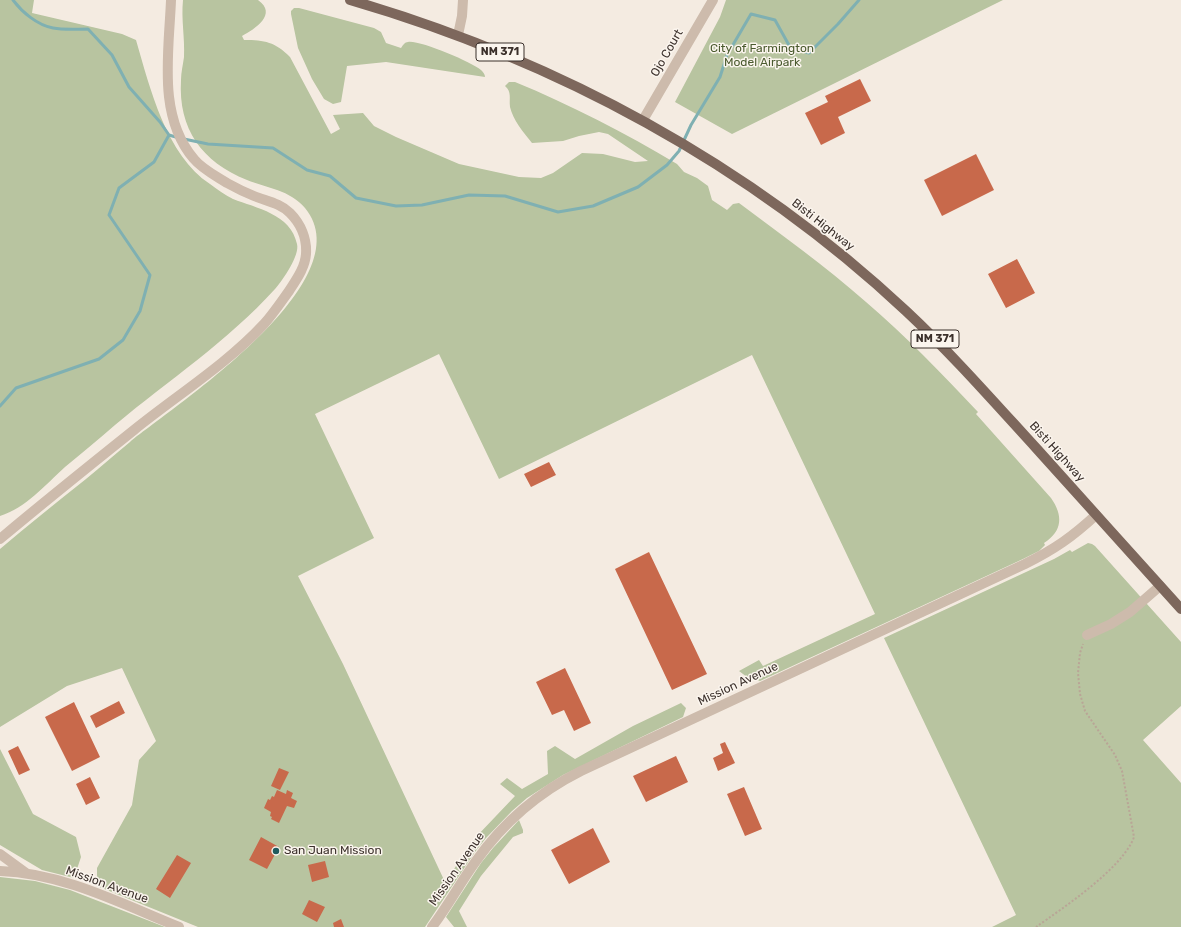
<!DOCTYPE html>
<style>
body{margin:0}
canvas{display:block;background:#f4ebe1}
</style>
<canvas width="1181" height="927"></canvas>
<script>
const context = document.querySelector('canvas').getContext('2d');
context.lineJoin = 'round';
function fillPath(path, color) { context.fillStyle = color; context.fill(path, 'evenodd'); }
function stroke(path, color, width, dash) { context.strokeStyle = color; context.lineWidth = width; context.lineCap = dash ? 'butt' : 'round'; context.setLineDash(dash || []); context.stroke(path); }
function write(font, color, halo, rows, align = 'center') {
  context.font = font + ' Rubik,sans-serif'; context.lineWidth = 3; context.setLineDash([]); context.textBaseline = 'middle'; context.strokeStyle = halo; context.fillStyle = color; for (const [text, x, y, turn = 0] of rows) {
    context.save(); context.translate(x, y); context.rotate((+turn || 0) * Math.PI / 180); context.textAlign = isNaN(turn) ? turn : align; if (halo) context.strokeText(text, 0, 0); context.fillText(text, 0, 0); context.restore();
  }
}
const green = new Path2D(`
 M0 0H34L32 13 122 34 136 40C150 88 166 155 210 184 217 189 225 195 233 199 256 208 291 214 297 244 300 255 283 280 275 289 228 341 169 380 115 425 99 439 82 453 65 467 45 485 26 508 0 516Z
 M183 0H258C278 14 255 29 242 36L244 40C265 40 275 42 290 57L331 134 340 129 333 115 363 113 374 126 396 137 459 164 519 177 541 178 553 173 582 153 603 154 635 162 648 161 608 134 599 132 579 136 563 141 532 143C523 132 513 120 510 107 509 98 512 92 505 86L509 82H515C571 105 625 133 677 164L684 172 697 178 708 186 712 200 727 210 733 204 739 203C782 235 825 266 866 302 906 336 942 374 978 412L976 414 1051 498C1063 515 1063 531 1044 543L1045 545 1039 551 1023 559 760 681 747 677 739 671 759 660 763 666 875 614 752 355 499 479 439 354 315 414 374 538 298 576 343 664 445 882 476 837 515 796 500 784 507 778 522 789 548 774 547 751 555 746 575 759 633 726 681 703 686 708 683 717 563 775 527 798 512 811 486 838 475 852 425 927H198L97 886V868L132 805 139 760 156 741 122 668 67 686 0 727V549C28 525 57 502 86 479 101 467 115 454 130 442 177 404 365 281 305 208 290 190 267 188 247 180 202 162 178 129 181 80 181 72 183 65 184 57 185 38 181 19 183 0Z
 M726 0H1003L732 134 675 102 720 17Z
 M294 8H299L374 28 381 32 386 43 401 48C403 45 405 42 408 42 420 40 471 62 481 70 483 72 485 74 485 77L386 62 347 66 341 102 333 104 324 99 312 79 298 48 291 14V11Z
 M1088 543 1092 544 1095 546 1181 642V706L1143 740 1181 783V927H992L1016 915 884 638 1054 559 1070 550 1072 552Z
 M0 749 33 814 76 837 81 857 74 878 42 870 0 845Z
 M519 820 523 830V833L513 837 481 876 459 911 467 927H454L446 917 481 863 493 848Z
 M0 877 35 881 70 890 165 927H0Z`);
const stream = new Path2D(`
 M13 0C22 12 37 25 53 28 64 30 76 29 88 29L112 55 129 87 160 122 169 135 179 138
 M184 139 208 144 273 148 307 170 330 176 356 198 396 206 422 205 469 195 505 196 558 212 593 206 638 187 667 165 679 151 691 125 720 77 727 55 751 14 775 20 790 47 809 53 838 24 859 0
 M0 406 16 388 99 359 123 340 140 311 150 275 109 215 119 188 154 162 169 135`);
const building = new Path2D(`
 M860 79 871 101 838 117 845 133 821 145 805 113 828 102 825 96Z
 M976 154 994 190 942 216 924 180Z
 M1017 259 1035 293 1006 308 988 274Z
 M549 462 556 475 531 487 524 474Z
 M649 552 707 674 672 690 615 569Z
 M565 668 591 723 574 731 564 710 552 715 536 682Z
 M119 701 125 713 96 728 90 716Z
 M74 702 100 757 72 771 45 717Z
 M725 742 735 763 718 771 713 758 723 753 720 744Z
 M18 746 30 770 19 775 8 751Z
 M676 756 688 782 646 802 633 776Z
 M279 768 289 772 280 790 271 786Z
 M90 777 100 798 86 805 76 784Z
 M744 787 762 829 745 836 727 794Z
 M277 790 286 794 287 790 293 793 291 798 297 801 294 808 287 806 279 823 271 819 272 817 270 816 271 812 264 808 268 799 270 800 272 796 274 797Z
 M593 828 610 862 569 884 551 850Z
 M261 837 279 847 267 869 249 860Z
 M177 855 191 863 170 898 156 889Z
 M325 861 329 877 312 882 308 865Z
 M309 900 325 907 317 922 302 914Z
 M341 919 344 927H334L333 923Z`);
const path = new Path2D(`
 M1036 927C1063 908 1123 868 1134 837L1122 771 1115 755 1085 711 1080 694 1078 673 1080 653 1083 644`);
const minor = new Path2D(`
 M458 35 462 16 463 0
 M643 120 713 0
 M0 539C44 502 89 466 134 430 176 396 227 364 264 324 273 314 281 302 289 291 296 280 305 268 306 254 307 239 301 224 290 213 280 203 266 201 254 196 244 192 236 188 227 183 216 176 202 169 194 159 157 116 169 52 171 0
 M1087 635 1111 624 1130 612 1160 586
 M0 854 26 873
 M0 871C63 873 122 904 179 927
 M432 927C448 906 460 883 476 861 503 823 539 792 581 771L1025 564C1055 549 1072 537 1096 515`);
const major = new Path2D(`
 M350 0C556 60 749 164 906 311 952 354 994 402 1037 449 1085 502 1133 556 1181 609`);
const markers = [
 [276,851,4,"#1f5a5e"]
];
const shields = [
 [500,52,48],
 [935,339,48]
];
const shieldNames = [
 ["NM 371",500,52],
 ["NM 371",935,339]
];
const parkNames = [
 ["City of Farmington",762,49],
 ["Model Airpark",762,63]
];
const streetNames = [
 ["Ojo Court",667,53,-60],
 ["Bisti Highway",823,225,38],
 ["Bisti Highway",1057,452,48],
 ["Mission Avenue",738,684,-25],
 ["Mission Avenue",457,869,-55],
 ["Mission Avenue",107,885,20]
];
const poiNames = [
 ["San Juan Mission",284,851]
];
fillPath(green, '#b8c4a0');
stroke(stream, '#7fb0b2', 3);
fillPath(building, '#c8694b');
stroke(path, '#b9a596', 2, [2, 2]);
stroke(minor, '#cdbbac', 10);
stroke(major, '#7d675c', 10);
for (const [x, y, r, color] of markers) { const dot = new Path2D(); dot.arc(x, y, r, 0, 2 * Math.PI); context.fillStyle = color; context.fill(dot); stroke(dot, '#fbf5ee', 1.5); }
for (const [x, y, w] of shields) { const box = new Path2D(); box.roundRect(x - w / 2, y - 9, w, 18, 3); context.fillStyle = '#fbf5ee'; context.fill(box); stroke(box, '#3b302b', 1); }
write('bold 11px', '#3b302b', null, shieldNames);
write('12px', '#4a5a2e', '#fbf5ee', parkNames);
write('12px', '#3b302b', '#fbf5ee', streetNames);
write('12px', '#3b302b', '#fbf5ee', poiNames, 'left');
</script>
